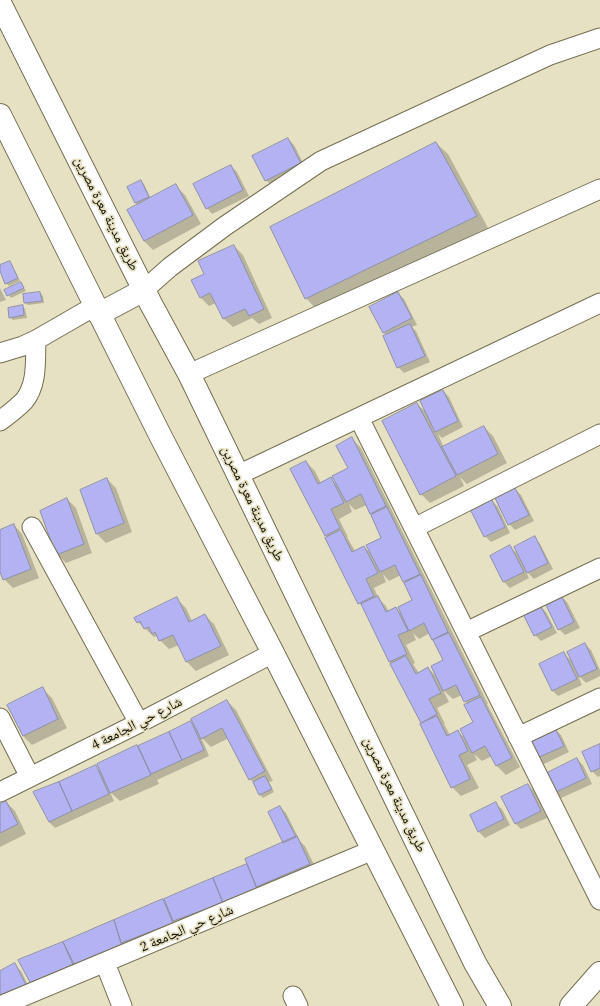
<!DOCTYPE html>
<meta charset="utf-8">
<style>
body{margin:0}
canvas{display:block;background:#e6e1c2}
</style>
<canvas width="600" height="1006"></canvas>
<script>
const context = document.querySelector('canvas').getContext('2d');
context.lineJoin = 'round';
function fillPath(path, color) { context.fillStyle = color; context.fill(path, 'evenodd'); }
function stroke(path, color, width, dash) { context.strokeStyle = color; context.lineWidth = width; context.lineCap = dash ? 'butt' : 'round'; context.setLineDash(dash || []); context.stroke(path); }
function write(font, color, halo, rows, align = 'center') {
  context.font = font + ' "Source Serif 4","Noto Naskh Arabic",serif'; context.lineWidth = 3.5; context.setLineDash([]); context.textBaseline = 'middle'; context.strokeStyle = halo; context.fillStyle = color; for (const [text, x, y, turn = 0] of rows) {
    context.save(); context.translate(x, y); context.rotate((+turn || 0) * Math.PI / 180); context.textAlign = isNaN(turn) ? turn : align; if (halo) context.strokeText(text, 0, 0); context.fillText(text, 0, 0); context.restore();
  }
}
const shadow = new Path2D(`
 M288 139 294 145 306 169 272 186 266 180Z
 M436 143 448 154 488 228 317 310 306 298Z
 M231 166 237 172 249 196 212 214 207 208Z
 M141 182 144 184 151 199 176 186 185 195 201 224 153 250 144 241 128 211 138 206 136 203 128 188Z
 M234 246 243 255 272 318 259 324 252 318 233 327 224 319 216 303 209 306 200 297 205 274Z
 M10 262 12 265 20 281 9 286 6 283 0 269V266Z
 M21 283 26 291 11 298 6 290Z
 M0 288 6 300 0 302Z
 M40 293 43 296 44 303 28 305 25 303Z
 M398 293 404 299 417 325 412 327 416 331 430 362 404 373 398 367 387 336 384 333Z
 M22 306 25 309 27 318 13 320 10 318Z
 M443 391 449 397 463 427 442 438 438 434 444 448 484 427 493 436 507 463 467 484 460 477 464 486 430 503 421 494 417 404 426 412Z
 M352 439 361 448 488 704H487L520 767 506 775 497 766 492 756 482 761 474 754 477 760 467 765 479 788 461 796 452 787 423 724 390 662 365 609 359 603 328 538 326 535 306 462 315 471 321 483 330 478 338 486 349 469ZM349 504 355 510 367 505 373 516 383 538 371 553 364 547 355 551 347 537H348L339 519 352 512ZM383 574 389 581 401 575 406 583 414 601 402 614 396 609 389 612 386 606 379 599 374 588 386 582ZM413 633 419 639 430 633 435 641 444 660 438 678 428 668 419 673 413 664 415 663 406 645 416 640ZM443 690 453 699 462 695 467 704 474 723 465 738 458 732 450 735 444 724H445L437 708 449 702Z
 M107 479 116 488 132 532 106 543 97 534 81 491Z
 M515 489 521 495 534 521 515 530 509 524Z
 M67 499 76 508 92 553 66 563 57 554Z
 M492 501 498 507 510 533 491 542 485 536Z
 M14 525 22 534 39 578 13 588 4 579 0 569V531Z
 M535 538 540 544 553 569 534 579 525 570 529 578 510 588 504 582 491 556 510 547 519 555Z
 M561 596 567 602 580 628 565 635 559 629Z
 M177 599 186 608 192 621 205 615 214 624 229 655 196 671 187 662 179 645 169 649 156 636 154 637 138 622Z
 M540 606 546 612 557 633 541 641 535 635Z
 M585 644 591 650 600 670V676L586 683 578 675 582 685 558 696 552 690 564 654 573 662Z
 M43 689 52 698 67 728 32 745 23 736Z
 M227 701 236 710 273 781 269 782 274 792 263 798 260 795 255 784 250 779 229 738 211 747 201 737 209 756 157 780 159 784 120 801 110 792 114 801 55 828 49 822 34 793 95 766 101 772 137 746 141 750 191 723 196 728Z
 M555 729 561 735 569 752 544 764 538 758Z
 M600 745V776L598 777 592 771Z
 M577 759 583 765 592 784 559 799 544 775Z
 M528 785 534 791 547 818 521 829 515 823Z
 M6 802 15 811 26 834 0 847V805Z
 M496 804 502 809 510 825 485 838 479 832Z
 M280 807 286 813 300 841 305 846 318 873 183 929 175 921 178 929 37 990 62 943 67 948 162 901 168 906 246 865 284 843Z
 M15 965 21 971 31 991 0 972Z`);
const building = new Path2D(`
 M288 138 301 163 265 181 252 156Z
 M436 142 477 216 305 299 270 227Z
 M231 165 243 190 206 209 193 184Z
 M141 180 149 197 135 203 127 187Z
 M176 184 193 215 144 241 127 210Z
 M234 245 264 309 249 316 245 309 223 319 210 293 200 298 191 280 204 274 198 261Z
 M10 261 18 278 5 284 0 271V265Z
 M21 282 24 288 7 296 4 290Z
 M40 292 42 301 24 303 23 294Z
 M398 292 412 318 383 333 369 307Z
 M23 305 24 315 9 318 8 308Z
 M410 324 425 356 397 368 383 336Z
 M443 390 458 421 435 432 420 401Z
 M417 403 456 476 420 495 382 421Z
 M484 426 498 454 457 475 442 447Z
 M352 437 386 506 370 514 361 494 346 502 332 476 348 468 336 446Z
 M306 461 318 484 331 477 344 503 331 509 340 528 325 536 290 469Z
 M107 478 124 523 96 534 80 490Z
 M515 488 529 515 508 525 495 498Z
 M67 498 84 544 56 555 40 511Z
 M492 500 505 527 484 537 471 511Z
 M387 507 420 574 403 582 395 565 380 572 366 545 381 538 371 515Z
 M14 524 31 569 3 580 0 572V530Z
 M341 530 352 552 364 546 378 573 366 579 374 596 358 604 325 538Z
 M535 536 548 563 527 573 514 547Z
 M510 545 524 572 503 582 490 556Z
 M421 575 448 632 432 640 424 623 409 631 398 607 412 600 404 583Z
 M561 595 574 622 558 630 545 603Z
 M378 596 386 612 396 607 408 631 398 635 407 654 389 662 361 604Z
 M177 597 189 622 205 614 221 646 186 662 173 635 159 641 155 632 152 634 149 627 144 629 140 621 137 623 134 618Z
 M540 605 552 627 534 636 523 614Z
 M449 633 480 695 464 702 456 685 443 691 431 666 443 660 433 640Z
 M585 643 597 669 579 677 567 652Z
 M564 652 577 679 552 691 539 664Z
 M406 656 416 674 428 667 441 693 429 699 437 714 421 723 390 664Z
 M43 687 58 719 23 736 7 705Z
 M481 697 512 758 496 766 485 746 472 753 460 729 473 722 464 705Z
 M227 700 265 771 249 780 222 728 201 739 191 719Z
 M437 716 447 736 458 730 468 751 459 755 470 779 451 788 420 724Z
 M191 721 204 750 182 760 169 732Z
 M555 728 564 746 537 758 529 740Z
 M169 732 182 760 151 774 138 746Z
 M600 744V768L591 772 582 752Z
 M137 745 151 775 110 793 97 764Z
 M577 758 586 778 552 794 543 775Z
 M96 765 109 794 72 811 59 782Z
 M265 776 272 789 259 795 253 782Z
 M59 782 72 811 49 822 33 792Z
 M528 784 541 811 515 824 501 797Z
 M6 801 18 824 0 833V804Z
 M496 802 504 819 478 832 470 815Z
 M280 806 296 837 283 843 268 812Z
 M297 836 310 864 256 887 245 859Z
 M247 864 257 888 223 903 213 878Z
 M213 878 223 903 173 921 164 899Z
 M163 899 173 923 121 943 114 920Z
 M114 920 122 946 75 966 63 942Z
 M63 942 74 967 31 984 18 960Z
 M15 963 26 985 0 998V971Z`);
const minor = new Path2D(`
 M144 290 170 267 225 226 321 161 550 55 600 38
 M0 353 23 346 36 340 95 306
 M189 374 600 189
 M359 418 600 900
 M0 421C8 415 17 408 24 401 38 384 35 360 36 340
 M238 475 600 303
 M32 527 139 723
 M414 528 600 434
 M466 632 600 568
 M0 718 30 777
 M518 737 600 698
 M0 792 139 723 273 653
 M105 963 122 1006
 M293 996 298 1006
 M0 1006 373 850`);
const major = new Path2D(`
 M0 3 151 304 189 374 475 963 500 1006
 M0 115 161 437 273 653 452 1006
 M99 314 144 290
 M571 1006 600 973`);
const streetNames = [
 ["طريق مدينة معرة مصرين",106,214,63],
 ["طريق مدينة معرة مصرين",252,504,64],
 ["شارع حي الجامعة 4",137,724,-27],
 ["طريق مدينة معرة مصرين",394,795,64],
 ["شارع حي الجامعة 2",187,929,-23]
];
fillPath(shadow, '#0003');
fillPath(building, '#b3b3f3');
stroke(building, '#8e8fab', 1);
stroke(minor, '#746f53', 21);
stroke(major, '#746f53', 24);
stroke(minor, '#fff', 19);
stroke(major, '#fff', 22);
write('14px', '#120f05', '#e6e1c2', streetNames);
</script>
